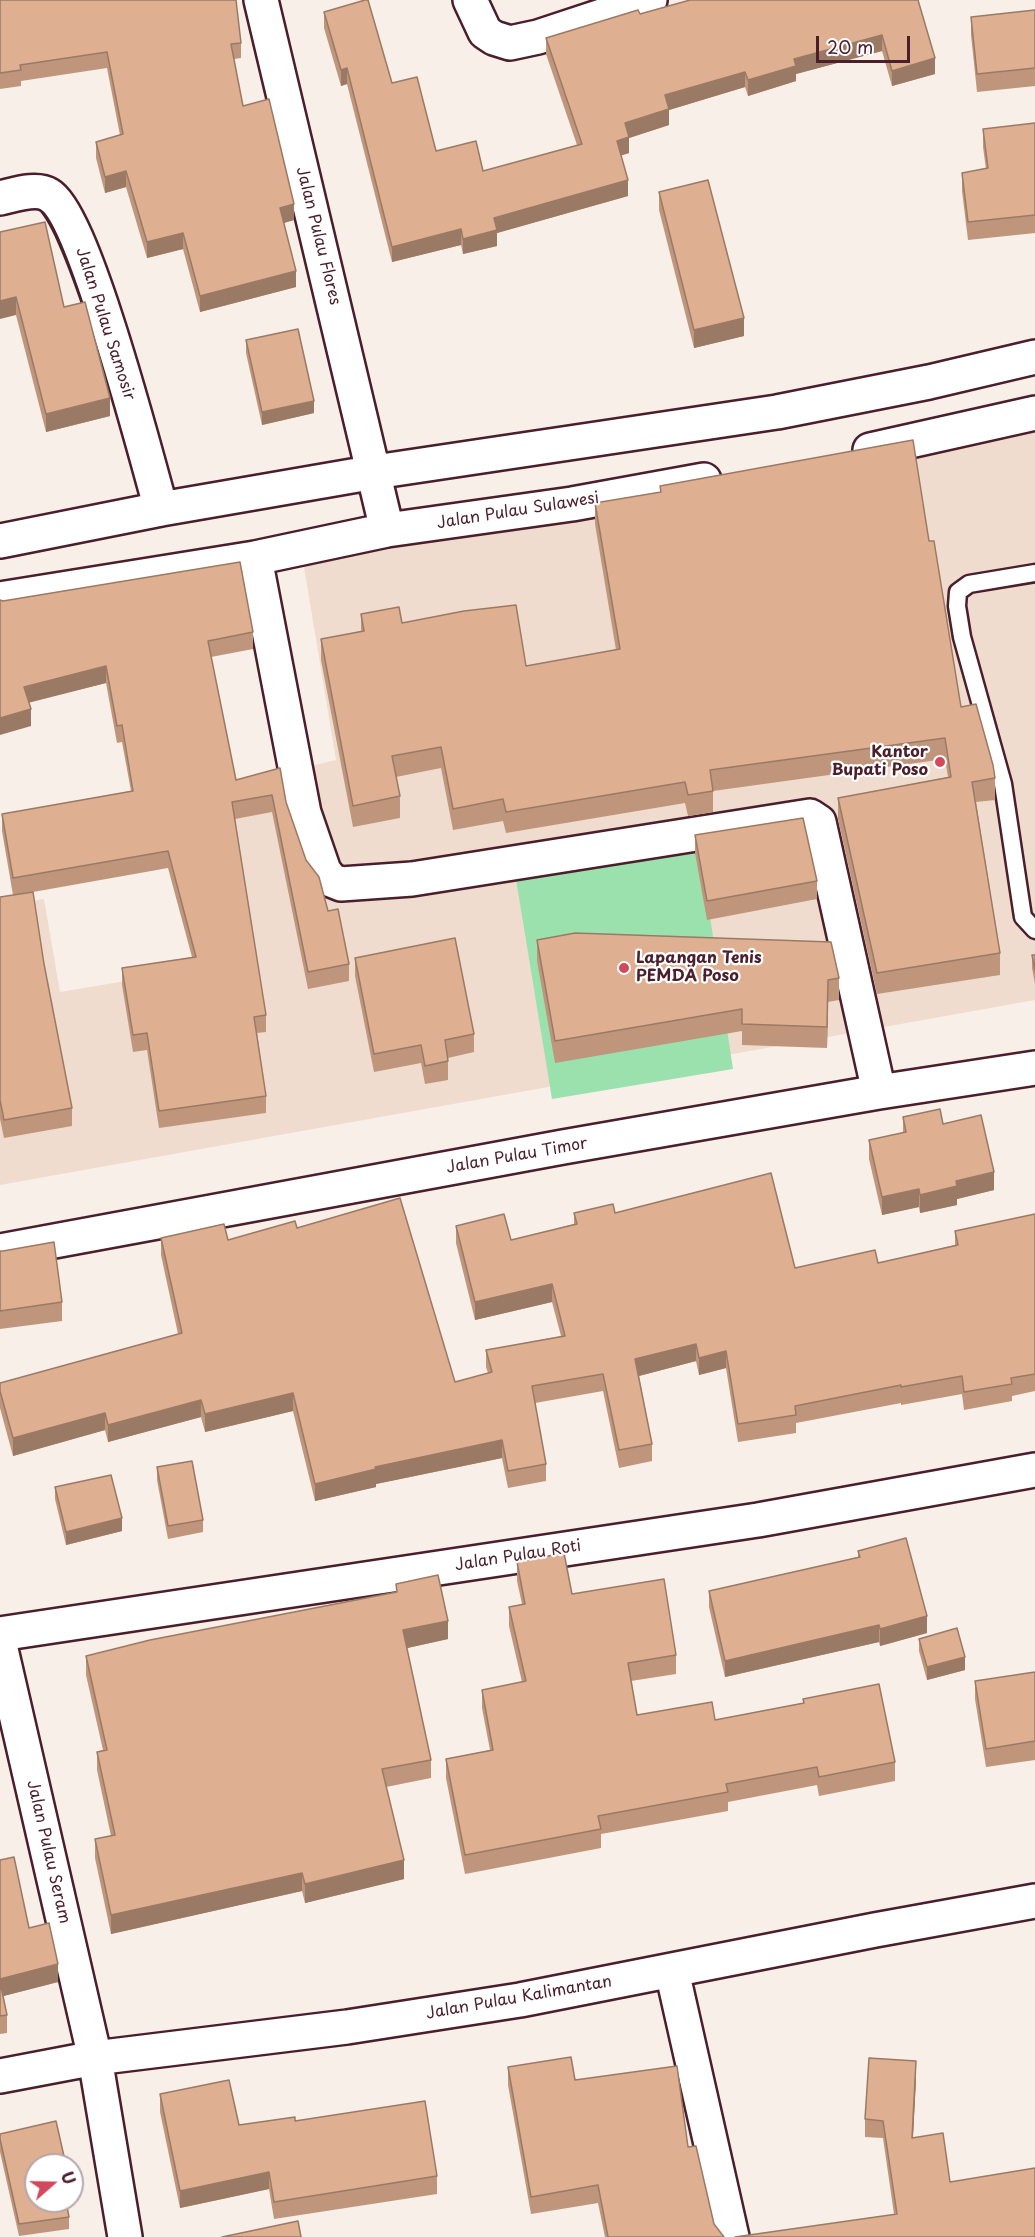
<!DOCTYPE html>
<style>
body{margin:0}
#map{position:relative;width:1035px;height:2237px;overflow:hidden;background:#f8efe9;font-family:"Playpen Sans",sans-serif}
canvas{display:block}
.north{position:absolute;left:24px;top:2153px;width:60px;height:60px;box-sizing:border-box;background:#fff;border:2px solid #b7a5aa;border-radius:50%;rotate:70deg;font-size:16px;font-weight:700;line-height:24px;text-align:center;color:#4a1f2b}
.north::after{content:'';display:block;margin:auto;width:21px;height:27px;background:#d1495b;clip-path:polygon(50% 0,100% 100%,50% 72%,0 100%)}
.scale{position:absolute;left:816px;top:36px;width:94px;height:27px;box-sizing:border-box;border:3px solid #4a1f2b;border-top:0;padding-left:8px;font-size:18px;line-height:21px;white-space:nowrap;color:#4a1f2b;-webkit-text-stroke:4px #fff;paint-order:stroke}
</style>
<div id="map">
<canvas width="1035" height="2237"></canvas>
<div class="north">U</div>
<div class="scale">20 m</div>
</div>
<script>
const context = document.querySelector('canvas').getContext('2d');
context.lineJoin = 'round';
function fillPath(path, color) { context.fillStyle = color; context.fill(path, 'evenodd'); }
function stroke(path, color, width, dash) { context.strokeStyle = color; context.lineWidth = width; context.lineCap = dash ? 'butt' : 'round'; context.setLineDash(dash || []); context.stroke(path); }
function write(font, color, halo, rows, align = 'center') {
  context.font = font + ' "Playpen Sans",sans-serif'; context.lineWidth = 4.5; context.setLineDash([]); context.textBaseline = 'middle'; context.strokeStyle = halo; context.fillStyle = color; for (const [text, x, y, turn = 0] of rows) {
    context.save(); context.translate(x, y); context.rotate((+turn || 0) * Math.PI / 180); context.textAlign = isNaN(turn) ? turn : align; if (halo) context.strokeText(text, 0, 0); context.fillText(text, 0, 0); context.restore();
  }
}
const built = new Path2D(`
 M1035 420V1000L0 1185V906L44 899 60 992 215 966 172 799 336 760 301 549Z`);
const green = new Path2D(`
 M698 837 733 1069 552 1099 514 867Z`);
const lane = new Path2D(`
 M1035 573 969 584 958 592 957 606 962 637 1003 784 1023 917 1035 930`);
const street = new Path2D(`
 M261 0 387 530
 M470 0 485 32 494 38 510 43 538 37 650 0
 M0 198C14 195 36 187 49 195 84 215 147 459 161 509
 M870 450 1035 413
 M0 541 161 509 375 472 777 412 929 382 1035 357
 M255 558 304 813 324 871 331 880 341 884 412 879 810 816 819 822 879 1092
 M0 599 255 558 387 530 572 504 704 480
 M0 1251 563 1147 879 1092 1035 1068
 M0 1634 758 1520 1035 1470
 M0 1645 95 2058 125 2237
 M672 1971 732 2237
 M0 2076 95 2058 347 2027 520 2000 875 1930 1035 1901`);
const wall = new Path2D(`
 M0 0 241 43V58L234 59 243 106 294 220 284 223 296 287 200 312 183 249 147 258 126 187 105 193 96 158V142L120 135 107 68 21 81V86L0 89Z
 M918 0 935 74 892 86 882 51 796 74V81L748 96 745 87 669 110V125L629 138V153L621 155 628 196 497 233V246L463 254 461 245 392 262 347 84 341 86 324 28V12L392 83 436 151 483 171 577 145 546 54V38L640 14Z
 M1035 10V86L977 92 971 35V17Z
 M1035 123V233L968 240 962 191V173L986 169 983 147V129Z
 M659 192 744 336 694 348 659 210Z
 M0 232 64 307 110 416 46 432 16 315Z
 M246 340 314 413 262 425 246 353Z
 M660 486 929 541 961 707 995 778V800L976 802 1000 953V975L877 994 838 819V798L948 777 945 759 713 791V812L688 816 685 803 506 833 503 821 453 830 441 768 396 777 400 796V818L353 827 321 660V639L361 631V614L402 623 526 666 616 650 595 524V503L660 492Z
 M0 600 253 632V649L211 657 236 780 286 802 306 860 349 964V981L308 989 272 812 235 819 266 1015V1032L257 1033 266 1096V1113L159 1128 147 1050 133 1052 122 985V968L192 957 168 868 33 892 44 964 72 1108V1126L4 1138 0 1119V897L13 895 2 831V814L131 791 122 742 117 743 106 683 29 702 31 726Z
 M695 835 817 881V899L707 920 695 853Z
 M537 940 839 978V1000L828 1002 827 1048 742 1045V1031L555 1063 537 961Z
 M1032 955H1035V984L1032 968Z
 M355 958 474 1034V1052L448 1058V1080L425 1084 421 1063 374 1072 355 976Z
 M903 1117 943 1124 994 1190 957 1199V1205L920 1213 919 1207 882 1215 869 1159V1140L903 1133Z
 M574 1213H615L795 1268 878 1263 955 1245V1231L1035 1214V1391L1012 1396V1401L964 1410 962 1394 901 1405V1403L796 1423V1433L738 1442 726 1368 699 1375 696 1361 639 1376 652 1444V1461L619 1468 603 1391 535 1403 546 1464V1481L508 1488 502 1458 376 1484V1487L315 1501 293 1411 205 1432 201 1417 108 1442 105 1430 13 1456 0 1408V1383L178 1334 161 1255V1238L228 1240 297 1228 455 1382 488 1373 486 1367V1350L561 1336 552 1302 475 1320 456 1243V1226L511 1240 574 1224Z
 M0 1251 62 1302V1321L0 1329Z
 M157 1467 203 1520V1532L168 1539 157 1480Z
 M55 1487 122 1531 66 1545 55 1499Z
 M858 1551 927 1633 880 1646 879 1642 725 1677 709 1607V1591L858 1557Z
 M517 1562 676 1655V1674L631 1681 637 1715 715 1720 803 1703V1699L895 1762V1781L819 1796 817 1785 728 1802V1811L601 1834V1848L465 1874 446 1778V1759L490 1750 482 1708V1690L522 1682 509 1626V1607L522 1604 517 1581Z
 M396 1584 448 1639 407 1648 431 1760V1778L386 1787 404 1879 305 1903 302 1891 111 1934 95 1858V1839L111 1836 97 1770V1752L103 1750 86 1675V1656L396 1592Z
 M919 1639 965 1670 927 1680 919 1651Z
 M1035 1672V1760L986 1767 975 1699V1681Z
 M0 1860 29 1928 58 1982 3 1996 7 2015V2033L0 2034Z
 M508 2067 575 2080 688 2147 714 2224 724 2237H605L598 2203 531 2214 508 2085Z
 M916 2079 913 2138 950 2182 1035 2168 894 2214 883 2138 865 2137V2119Z
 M160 2094 239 2125 295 2121 437 2176V2194L274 2219 269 2189 180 2208 160 2112Z
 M0 2134 36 2165 69 2217V2229L19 2236 0 2152Z`);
const shadedWall = new Path2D(`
 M882 35V51L796 74V81L748 96V80L794 59Z
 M935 58V74L892 86V71Z
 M347 68V84L341 86V70Z
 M745 72V87L669 110V125L629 138V153L617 157V141L625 123 665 95Z
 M126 171V187L105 193V177Z
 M628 180V196L497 233V246L463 254V239L494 218Z
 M294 204V220L280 224V208Z
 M461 229V245L392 262V247Z
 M183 233V249L147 258V242Z
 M296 271V287L200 312V296Z
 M16 297V315L0 319V301Z
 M744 318V336L694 348V330Z
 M110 398V416L46 432V414Z
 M314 401V413L262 425V412Z
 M106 666V683L24 704V687Z
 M31 709V726L0 735V718Z
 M828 980V1002L827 1048V1027Z
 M994 1172V1190L957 1199V1205L920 1213V1195L956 1181Z
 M919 1189V1207L882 1215V1197Z
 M552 1284V1302L475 1320V1302Z
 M696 1344V1361L635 1377V1359Z
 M726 1351V1368L699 1375V1358Z
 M293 1393V1411L205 1432V1414Z
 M201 1400V1417L108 1442V1425Z
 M105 1413V1430L13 1456V1438Z
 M502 1440V1458L376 1484V1487L315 1501V1484L375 1467Z
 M122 1518V1531L66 1545V1532Z
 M927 1616V1633L880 1646V1629Z
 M448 1621V1639L403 1649V1630Z
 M879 1625V1642L725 1677V1661Z
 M965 1657V1670L927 1680V1667Z
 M404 1860V1879L305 1903V1884Z
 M302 1873V1891L111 1934V1915Z
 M58 1964V1982L0 1997V1979Z
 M916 2061V2079L912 2155V2138Z
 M269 2172V2189L180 2208V2191Z`);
const building = new Path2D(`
 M0 0H236L241 43 231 44 243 106 269 99 294 204 280 208 296 271 200 296 183 233 147 242 126 171 105 177 96 142 123 134 107 52 20 65 21 70 0 73Z
 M365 0H368L392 83 417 77 436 151 476 141 483 171 582 144 546 38 638 10 640 14 690 0H918L935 58 892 71 882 35 794 59 796 66 748 80 745 72 665 95 669 109 625 123 629 137 617 141 628 180 494 218 497 230 463 239 461 229 392 247 347 68 341 70 324 12Z
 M1035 10V68L977 74 971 17Z
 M1035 123V215L968 222 962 173 988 168 983 129Z
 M708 180 744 318 694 330 659 192Z
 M45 222 64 307 85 302 110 398 46 414 16 297 0 301V232Z
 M298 329 314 401 262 412 246 340Z
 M913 440 929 541H934L961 707 976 704 993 765 995 778 972 782 1000 953 877 973 838 798 951 777 945 738 710 770 713 791 688 795 685 782 506 812 503 799 453 809 441 747 392 756 400 796 353 806 321 639 364 631 361 614 399 607 402 623 464 611 516 605 526 666 620 649 595 503 661 492 660 486Z
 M240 562 253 632 208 641 236 780 280 768 286 802 306 860 319 877 328 911 338 909 349 964 308 972 272 795 232 802 266 1015 254 1017 266 1096 159 1111 147 1033 133 1035 122 968 196 957 168 851 13 878 2 814 133 791 122 725 117 726 106 666 24 687 31 709 0 718V600L3 601Z
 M803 818 817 881 707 901 695 835Z
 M33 892 44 964 72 1108 4 1120 0 1100V897Z
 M575 933 831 942 839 978 828 980 827 1027 742 1024V1009L555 1041 537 940Z
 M455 938 474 1034 445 1040 448 1061 425 1066 421 1045 374 1054 355 958Z
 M1032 955H1035V971Z
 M940 1109 943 1124 981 1115 994 1172 956 1181 957 1186 920 1195 919 1189 882 1197 869 1140 906 1132 903 1117Z
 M771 1173 795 1268 875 1250 878 1263 958 1245 955 1231 1035 1214V1374L1011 1378 1012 1384 964 1392 962 1376 901 1387V1385L795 1406 796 1415 738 1424 726 1351 699 1358 696 1344 635 1359 652 1444 619 1450 603 1374 532 1386 546 1464 508 1471 502 1440 375 1467 376 1469 315 1484 293 1393 205 1414 201 1400 108 1425 105 1413 13 1438 0 1391V1383L182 1333 161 1238 224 1224 228 1240 295 1221 297 1228 400 1198 455 1382 492 1372 486 1350 565 1336 552 1284 475 1302 456 1226 504 1214 511 1240 577 1224 574 1213 613 1204 615 1213Z
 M54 1242 62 1302 0 1311V1251H3Z
 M192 1461 203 1520 168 1526 157 1467Z
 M111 1475 122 1518 66 1532 55 1487Z
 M906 1538 927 1616 880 1629 879 1625 725 1661 709 1591 860 1557 858 1551Z
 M564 1553 572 1594 664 1579 676 1655 628 1663 637 1715 712 1702 715 1720 804 1703 803 1699 879 1684 895 1762 819 1777 817 1767 726 1784 728 1792 598 1816 601 1829 465 1855 446 1759 493 1750 482 1690 526 1681 509 1607 525 1604 517 1562Z
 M438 1575 448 1621 403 1630 431 1760 382 1769 404 1860 305 1884 302 1873 111 1915 95 1839 115 1835 97 1752 107 1750 86 1656 150 1640 397 1592 396 1584Z
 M957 1628 965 1657 927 1667 919 1639Z
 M1035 1672V1741L986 1749 975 1681Z
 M14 1857 29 1928 49 1923 58 1964 0 1979V1860Z
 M0 1982 7 2015 0 2016Z
 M571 2057 575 2080 677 2066 688 2147 696 2146 714 2224 724 2237H608L598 2185 531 2197 508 2067Z
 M869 2058 916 2061 912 2138 943 2133 950 2182 1035 2168V2237H735L897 2214 883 2121 865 2119Z
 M229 2080 239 2125 295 2117V2121L425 2101 437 2176 274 2202 269 2172 180 2191 160 2094Z
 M56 2121 66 2165H36V2201H66L69 2217 19 2224 0 2139V2134Z
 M298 2221 301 2237H222Z`);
const markers = [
 [940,762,6,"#d1495b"],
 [624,968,6,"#d1495b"]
];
const streetNames = [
 ["Jalan Pulau Flores",318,236,76],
 ["Jalan Pulau Samosir",105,324,72],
 ["Jalan Pulau Sulawesi",518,511,-9],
 ["Jalan Pulau Timor",517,1156,-10],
 ["Jalan Pulau Roti",518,1556,-9],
 ["Jalan Pulau Seram",48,1852,77],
 ["Jalan Pulau Kalimantan",519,1998,-10]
];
const poiNames = [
 ["Kantor",928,753],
 ["Bupati Poso",928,771],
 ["Lapangan Tenis",636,959,"left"],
 ["PEMDA Poso",636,977,"left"]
];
fillPath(built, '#f0dcce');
fillPath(green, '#9be1ae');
stroke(lane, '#4a1f2b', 21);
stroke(street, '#4a1f2b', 38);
stroke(lane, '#fff', 16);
stroke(street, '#fff', 33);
fillPath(wall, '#bf967c');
fillPath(shadedWall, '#9b7a65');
fillPath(building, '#deaf90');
stroke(building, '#9b7a65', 1.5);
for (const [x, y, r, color] of markers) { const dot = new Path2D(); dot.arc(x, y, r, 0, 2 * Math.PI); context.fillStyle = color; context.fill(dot); stroke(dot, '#fff', 2); }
write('16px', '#4a1f2b', '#fff', streetNames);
write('bold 16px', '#4a1f2b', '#fff', poiNames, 'right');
</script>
